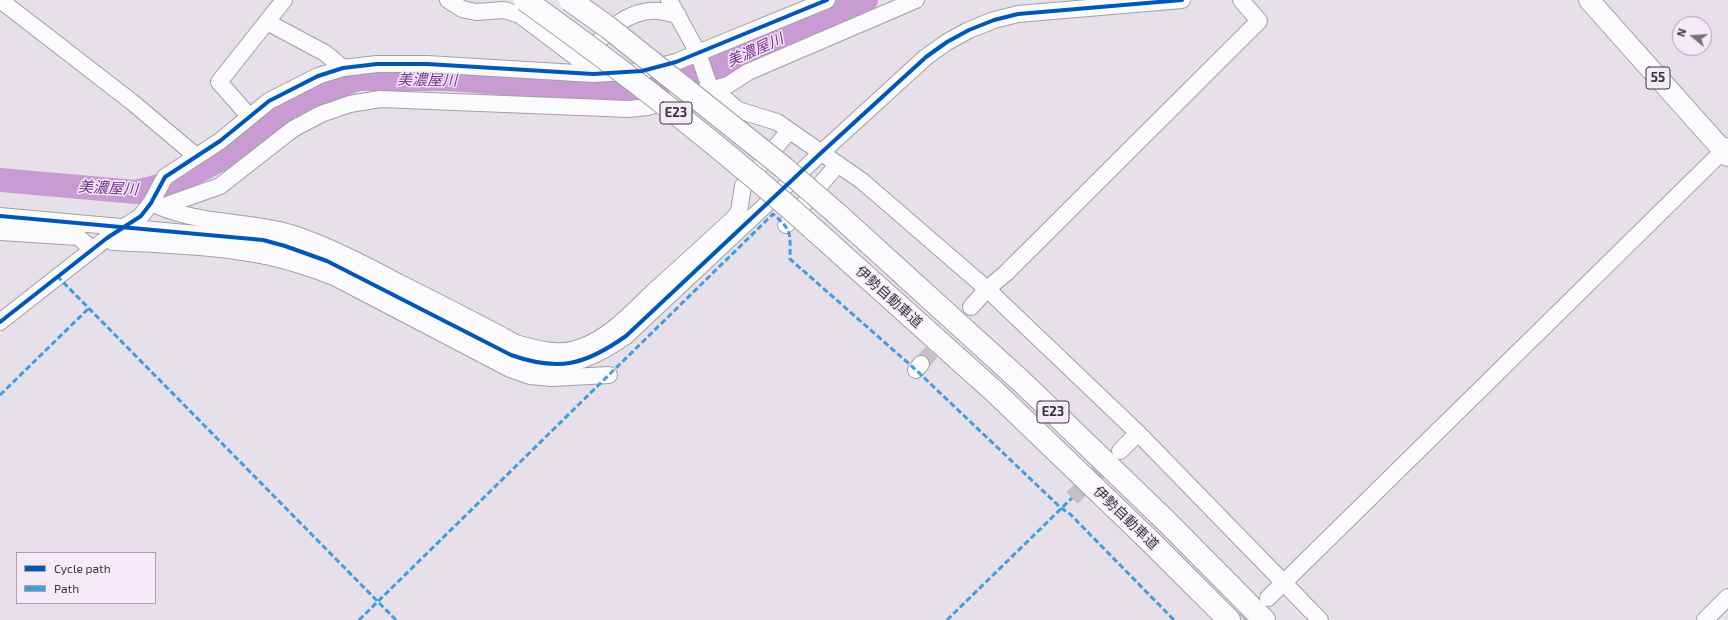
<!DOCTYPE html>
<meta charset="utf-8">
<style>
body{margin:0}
#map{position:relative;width:1728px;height:620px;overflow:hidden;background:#e7e0e9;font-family:"Exo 2",sans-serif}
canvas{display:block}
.legend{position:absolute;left:16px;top:552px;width:140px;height:52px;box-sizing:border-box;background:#f6e9fa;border:1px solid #aba1ae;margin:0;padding:5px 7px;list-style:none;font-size:12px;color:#3b363c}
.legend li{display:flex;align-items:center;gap:8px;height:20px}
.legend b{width:20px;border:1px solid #aba1ae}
.north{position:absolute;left:1672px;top:16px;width:40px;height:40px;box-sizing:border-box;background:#f6e9fa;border:1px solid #aba1ae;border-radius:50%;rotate:288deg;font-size:11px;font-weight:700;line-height:16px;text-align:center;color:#3b363c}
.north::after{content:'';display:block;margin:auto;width:14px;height:18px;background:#777279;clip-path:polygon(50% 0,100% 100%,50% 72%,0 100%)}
</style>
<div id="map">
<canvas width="1728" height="620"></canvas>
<ul class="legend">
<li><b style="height:5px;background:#0057b8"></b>Cycle path</li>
<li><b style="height:5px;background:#3f9ee2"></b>Path</li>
</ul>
<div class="north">N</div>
</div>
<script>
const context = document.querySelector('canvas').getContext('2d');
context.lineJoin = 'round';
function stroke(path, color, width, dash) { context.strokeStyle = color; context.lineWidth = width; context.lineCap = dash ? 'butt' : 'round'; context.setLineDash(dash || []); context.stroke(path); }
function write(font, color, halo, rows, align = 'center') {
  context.font = font + ' "Exo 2","Noto Sans JP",sans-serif'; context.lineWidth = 3; context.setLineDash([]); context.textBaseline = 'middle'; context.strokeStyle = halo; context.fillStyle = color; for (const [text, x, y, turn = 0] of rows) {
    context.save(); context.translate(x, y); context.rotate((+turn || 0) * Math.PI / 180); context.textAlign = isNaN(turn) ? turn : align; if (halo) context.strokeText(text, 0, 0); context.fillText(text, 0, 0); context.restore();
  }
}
const river = new Path2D(`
 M0 180 136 192 179 181 237 151 305 99 358 79H449L615 92 718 67 866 0`);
const minorTunnel = new Path2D(`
 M921 364 971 307
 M1072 498 1114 457
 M1244 620 1262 603`);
const minor = new Path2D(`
 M0 0 132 102 196 156
 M448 0 462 9 476 12 504 10 520 15 581 61 593 74
 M669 0 698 53 709 85 738 110 777 122 862 181 987 289 1138 433 1320 620
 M267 22 325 53 343 68
 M585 57C603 35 627 8 659 11 666 12 672 14 678 15
 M249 116 219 82 284 0
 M158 206C202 225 251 220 297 235 332 247 365 264 398 282 438 302 477 322 516 343 536 349 559 355 579 348 609 338 632 312 654 291 681 267 707 243 733 219L739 212 743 186 789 131
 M161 207 220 186 293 129 321 114 350 104 380 99 629 109 647 107 728 85 748 72 916 0
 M0 216 263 240 285 246 327 261 511 355C559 372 585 365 626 336L822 152 926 57 947 42 969 30 994 20 1018 14 1182 0
 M786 225 838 164
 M0 232 78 237 92 249
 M107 238 113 242C166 245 219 246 270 257 292 262 313 269 334 277L510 369 530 376 552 378 609 375
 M971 307 987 289 1006 273 1259 21 1241 0
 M0 322 107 238 141 216 151 203 165 177 220 141 269 101 318 76 343 68 377 64H427L593 74 642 71 676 62 827 0
 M916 370 921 364
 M1120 451 1138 433
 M1268 598 1728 146
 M1705 620 1728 597`);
const major = new Path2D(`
 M1589 0 1728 156`);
const highway = new Path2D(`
 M835 212 1022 382 1167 522 1264 620
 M820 235 995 392 1150 541 1229 620`);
const highwayBridge = new Path2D(`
 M525 0C627 73 726 150 820 235
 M570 0 609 28 783 167 835 212`);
const quiet = new Path2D(`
 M57 276 396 620
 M0 395 89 308
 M359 620 773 214C793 231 790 234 790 259L916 370 1061 508 1070 514 1174 620
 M947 620 1072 498`);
const cycleway = new Path2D(`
 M0 216 263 240 285 246 327 261 511 355C559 372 585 365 626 336L822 152 926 57 947 42 969 30 994 20 1018 14 1182 0
 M0 322 107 238 141 216 151 203 165 177 220 141 269 101 318 76 343 68 377 64H427L593 74 642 71 676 62 827 0`);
const shields = [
 [1658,78,24],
 [676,113,32],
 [1053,412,32]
];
const shieldNames = [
 ["55",1658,78],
 ["E23",676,113],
 ["E23",1053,412]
];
const streetNames = [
 ["伊勢自動車道",889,297,42],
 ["伊勢自動車道",1126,518,44]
];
const waterNames = [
 ["美濃屋川",755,50,-24],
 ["美濃屋川",427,80,1],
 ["美濃屋川",108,188,3]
];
stroke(river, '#c89cd3', 24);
stroke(minorTunnel, '#c5bec6', 16, [16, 8]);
stroke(minor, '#a39fa5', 18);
stroke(major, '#a39fa5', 22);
stroke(highway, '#a39fa5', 24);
stroke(minor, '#fbfafc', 16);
stroke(major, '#fbfafc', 20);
stroke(highway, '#fbfafc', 22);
stroke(highwayBridge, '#a39fa5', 24, []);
stroke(highwayBridge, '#fbfafc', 22);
stroke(quiet, '#3f9ee2', 3, [6, 3]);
stroke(cycleway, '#0057b8', 4);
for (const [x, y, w] of shields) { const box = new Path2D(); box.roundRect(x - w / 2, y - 11, w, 22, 3); context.fillStyle = '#f6e9fa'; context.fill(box); stroke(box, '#3b363c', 1); }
write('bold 13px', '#3b363c', null, shieldNames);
write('14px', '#3b363c', '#f6e9fa', streetNames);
write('italic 15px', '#79318c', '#f6e9fa', waterNames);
</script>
